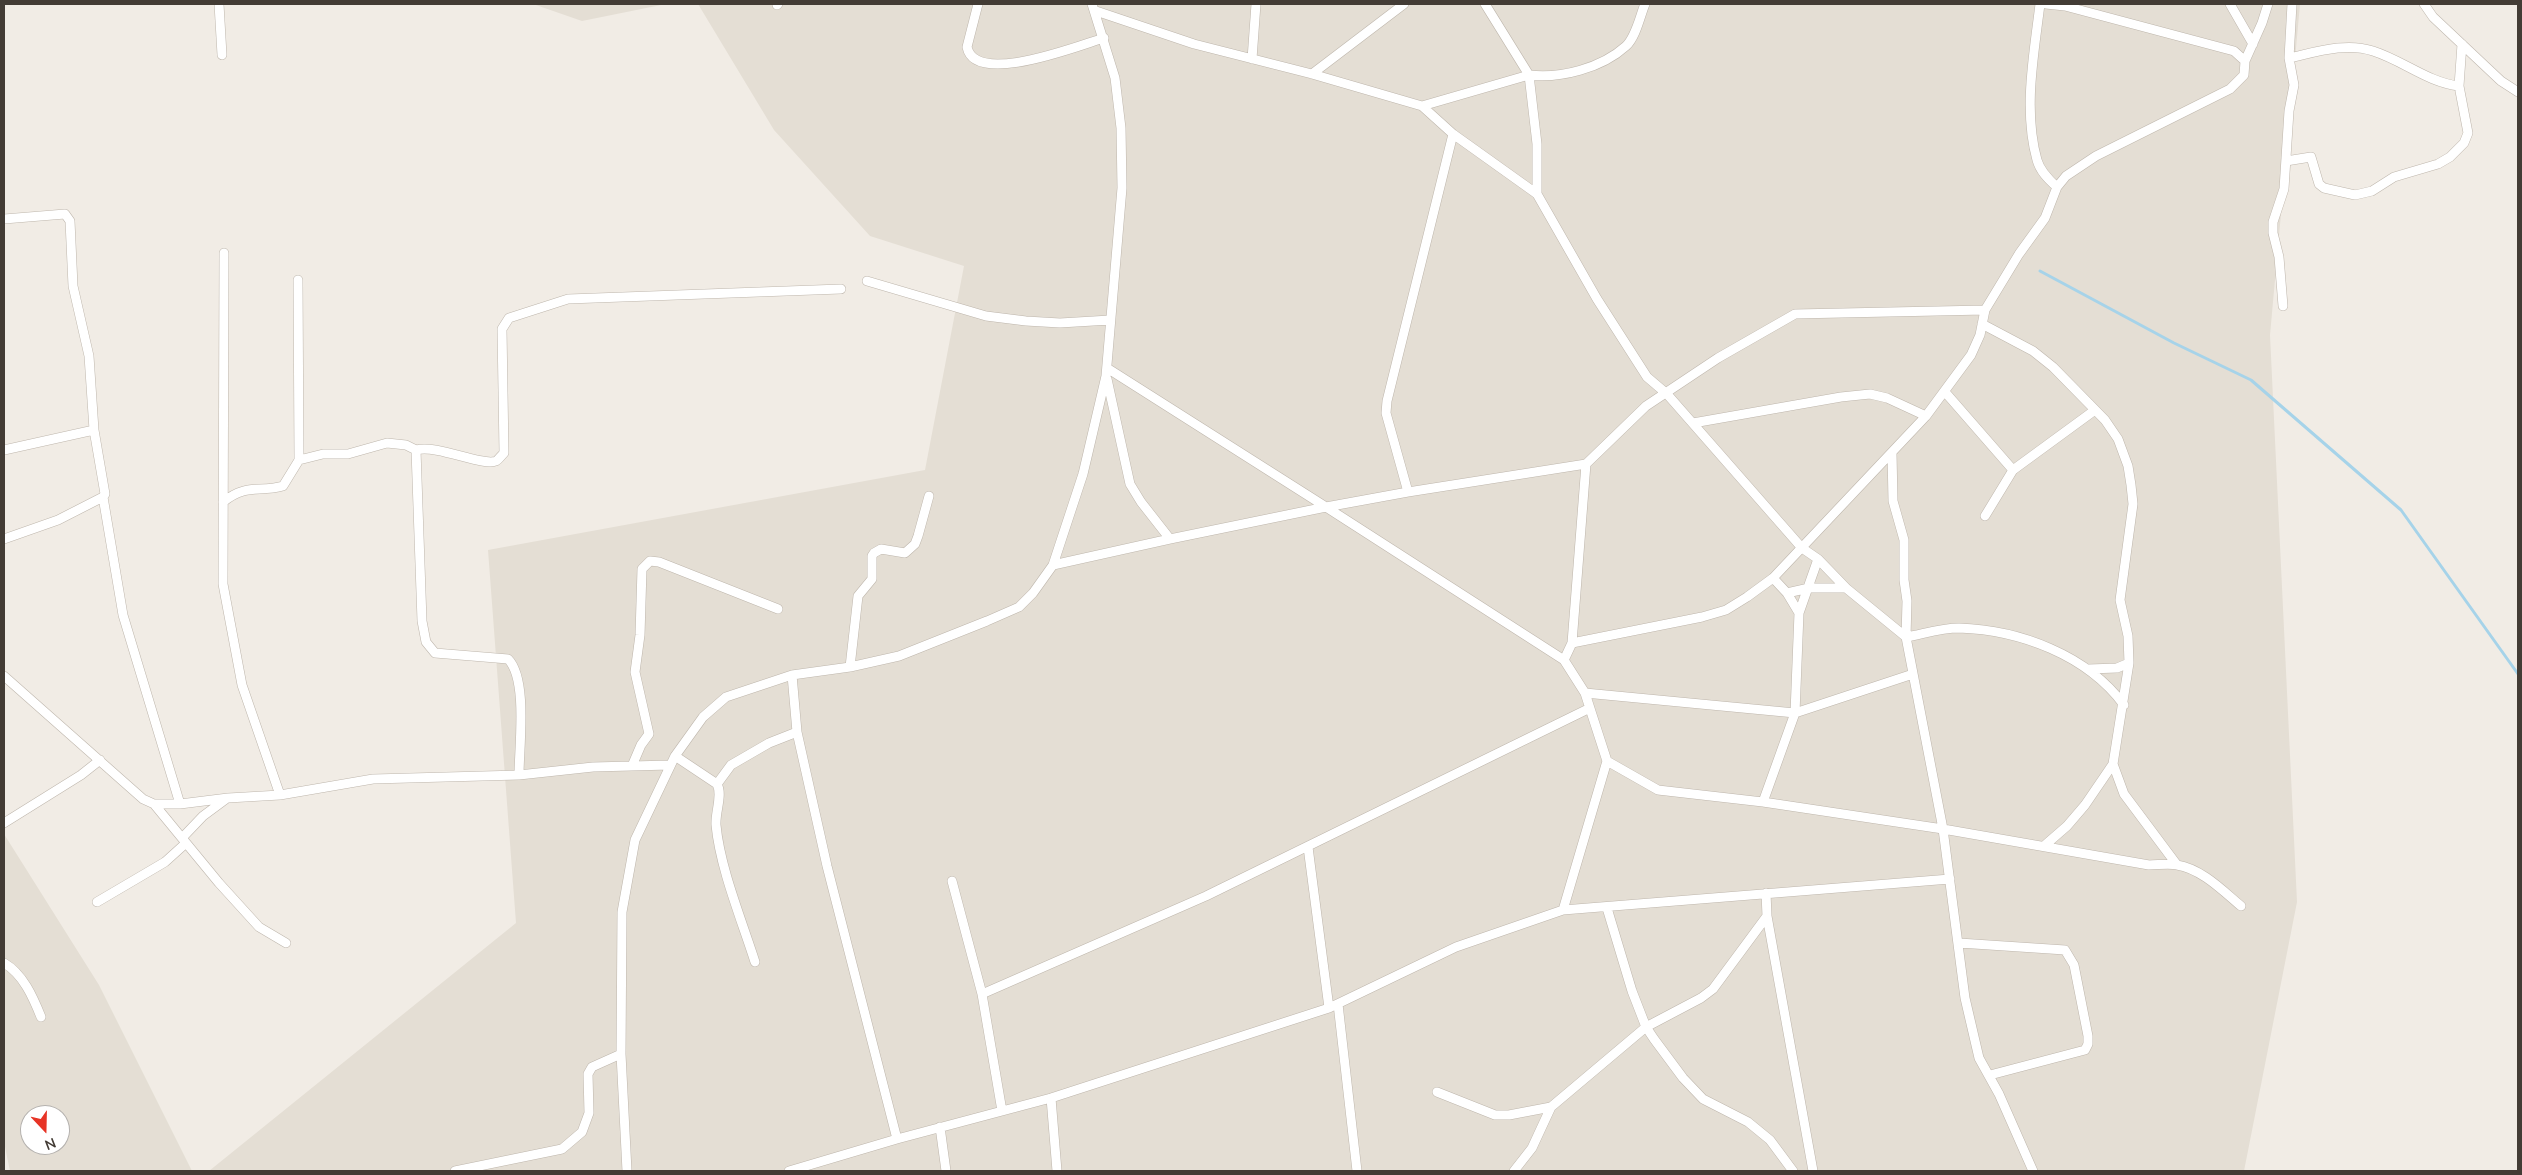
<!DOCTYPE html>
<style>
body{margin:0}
#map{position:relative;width:2522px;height:1175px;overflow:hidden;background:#f1ece5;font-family:"Nunito Sans",sans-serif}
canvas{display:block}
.frame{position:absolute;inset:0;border:5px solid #433c35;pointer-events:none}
.north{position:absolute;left:20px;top:1105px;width:50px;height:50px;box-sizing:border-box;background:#fff;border:1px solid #b4b1ae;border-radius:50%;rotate:159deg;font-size:14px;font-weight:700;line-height:20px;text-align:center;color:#433c35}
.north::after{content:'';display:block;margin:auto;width:18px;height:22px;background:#e73426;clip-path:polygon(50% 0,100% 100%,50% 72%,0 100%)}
</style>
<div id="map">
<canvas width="2522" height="1175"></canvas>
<div class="frame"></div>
<div class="north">N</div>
</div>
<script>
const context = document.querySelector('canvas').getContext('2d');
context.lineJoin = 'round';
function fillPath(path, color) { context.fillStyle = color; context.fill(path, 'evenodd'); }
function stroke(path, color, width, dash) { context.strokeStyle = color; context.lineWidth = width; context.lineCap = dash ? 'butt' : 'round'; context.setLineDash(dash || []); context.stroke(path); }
const residential = new Path2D(`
 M533 4H666L582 21Z
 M698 4H2300L2270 335 2297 902 2244 1171H209L516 923 488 550 925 470 964 266 870 236 774 130Z
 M4 834 99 985 192 1171H10L4 1142ZM30 1115H60V1145H30Z`);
const stream = new Path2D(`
 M2040 271 2174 343 2251 380 2401 510 2518 674`);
const street = new Path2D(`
 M219 4 222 55
 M978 4 967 47C975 87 1080 45 1104 38
 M1485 4 1529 75 1537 144V194
 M2040 4C2034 54 2023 110 2037 160 2040 171 2048 179 2057 187
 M2046 4 2065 6 2234 51 2245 61
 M2230 4 2253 44
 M2424 4 2433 17 2501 81 2518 92
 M777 5 778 4
 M1096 11 1194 44 1312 74 1422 106 1453 134 1537 194 1597 299 1647 377 1667 394 1802 548 1818 559 1846 588 1906 637
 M2289 58C2316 52 2346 42 2373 51 2404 61 2427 82 2459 86
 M1252 59 1256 4
 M1312 74 1404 4
 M1422 106 1529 75C1560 79 1602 68 1626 46 1636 37 1640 16 1645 4
 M2286 161 2311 157 2319 184 2324 188 2355 195 2372 191 2394 177 2438 164 2450 157 2464 143 2468 133 2459 86 2462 44
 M4 219 65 214 70 221 73 286 89 356 94 430 105 494 103 497 58 520 4 539
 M224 253 223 584 242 685 280 795
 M298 280 299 460
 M867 281 986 316 1026 321 1060 323 1110 320
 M2283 306 2279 257 2273 233V222L2284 189 2289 111 2294 85 2289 58 2292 4
 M1982 324 2033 351 2053 367 2105 420 2118 439 2128 466 2131 485 2133 504 2120 600 2128 636 2129 663 2113 764 2085 805 2067 826 2044 846
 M1107 368 1326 507 1408 492 1586 464
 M1107 379 1130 484 1141 502 1170 539 1326 507 1564 660 1585 693 1607 761 1658 790 1763 802 1943 829 2149 865C2158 865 2169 863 2177 865 2202 869 2223 891 2241 906
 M1945 392 2013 470
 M1693 423 1841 397 1870 394 1887 398 1926 416
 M4 450 94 430
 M1892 453 1893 501 1904 540V580L1907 601 1906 637 1943 829 1965 998 1979 1058 1999 1094 2033 1171
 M1408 492 1386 413 1387 401 1453 134
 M103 497 123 615 180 804
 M223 502C247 483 258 493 283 486L299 460 323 454H348L387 443 406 445 416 450
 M1985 516 2013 470 2095 410
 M1053 565 1170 539
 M1773 578 1787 593 1799 613
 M1787 593 1809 588H1846
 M1906 637C1923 634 1941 628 1959 628 2020 630 2087 655 2124 705
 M1572 643 1586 464 1646 406 1718 358 1795 314 1985 310
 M1564 660 1572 643 1702 617 1726 610 1747 597 1773 578 1926 416 1971 355 1980 335 1985 310 2019 254 2045 218 2057 187 2066 176 2096 156 2230 89 2244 75 2245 61 2262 23 2268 4
 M850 667 858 596 872 579V556L874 553 881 549 905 553 915 544 918 536 929 496
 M2089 669 2117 668 2129 663
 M792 675 797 732 827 866 897 1139
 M4 676 143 799 154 804H180L228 798 280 795 373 779 519 775 593 767 670 765
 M1585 693 1795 713 1913 674
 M675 756 717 784C723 795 715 812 716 825 720 868 742 921 755 962
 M2113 764 2124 794 2177 865
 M632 766 641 745 649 734 635 672 640 635 642 569 650 561 659 562 778 609
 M519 775C519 747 528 679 508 659L435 653 426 642 422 621 416 450C437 444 483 467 496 461 498 460 502 455 504 453L502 329 509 318 568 299 841 289
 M717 784 731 765 769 743 797 732
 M1763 802 1795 713 1799 613 1818 559
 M154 804 219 883 259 927 286 943
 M4 823 81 775 100 760
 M182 838 203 816 226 799
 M1308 847 1329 1008
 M952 881 982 994
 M1766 893 1767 916 1813 1171
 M97 902 165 862 186 843
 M1607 908 1632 991 1646 1027 1654 1039 1683 1078 1703 1099 1748 1122 1770 1140 1793 1171
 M1563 910 1950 879
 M1959 943 2065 950 2074 965 2088 1036V1044L2085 1050 1990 1075
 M4 963C23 974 33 997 41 1017
 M1338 1004 1357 1171
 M1437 1092 1495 1115H1509L1551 1107
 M1051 1098 1057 1171
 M1002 1111 982 994 1206 896 1590 708
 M940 1127 946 1171
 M455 1171 562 1149 582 1132 589 1113 588 1074 592 1067 621 1054
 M627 1171 621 1054 622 912 635 840 675 756 703 717 726 697 792 675 850 667 899 656 987 621 1019 607 1033 593 1053 565 1083 474 1106 376 1122 188 1121 128 1115 78 1092 4
 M789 1171 897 1139 1051 1098 1329 1008 1456 947 1563 910 1607 761
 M1514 1171 1532 1148 1551 1107 1646 1027 1701 998 1713 989 1767 916`);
fillPath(residential, '#e4ded4');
stroke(stream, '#a6d3e9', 3);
stroke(street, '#beb6ac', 10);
stroke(street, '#fff', 9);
</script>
